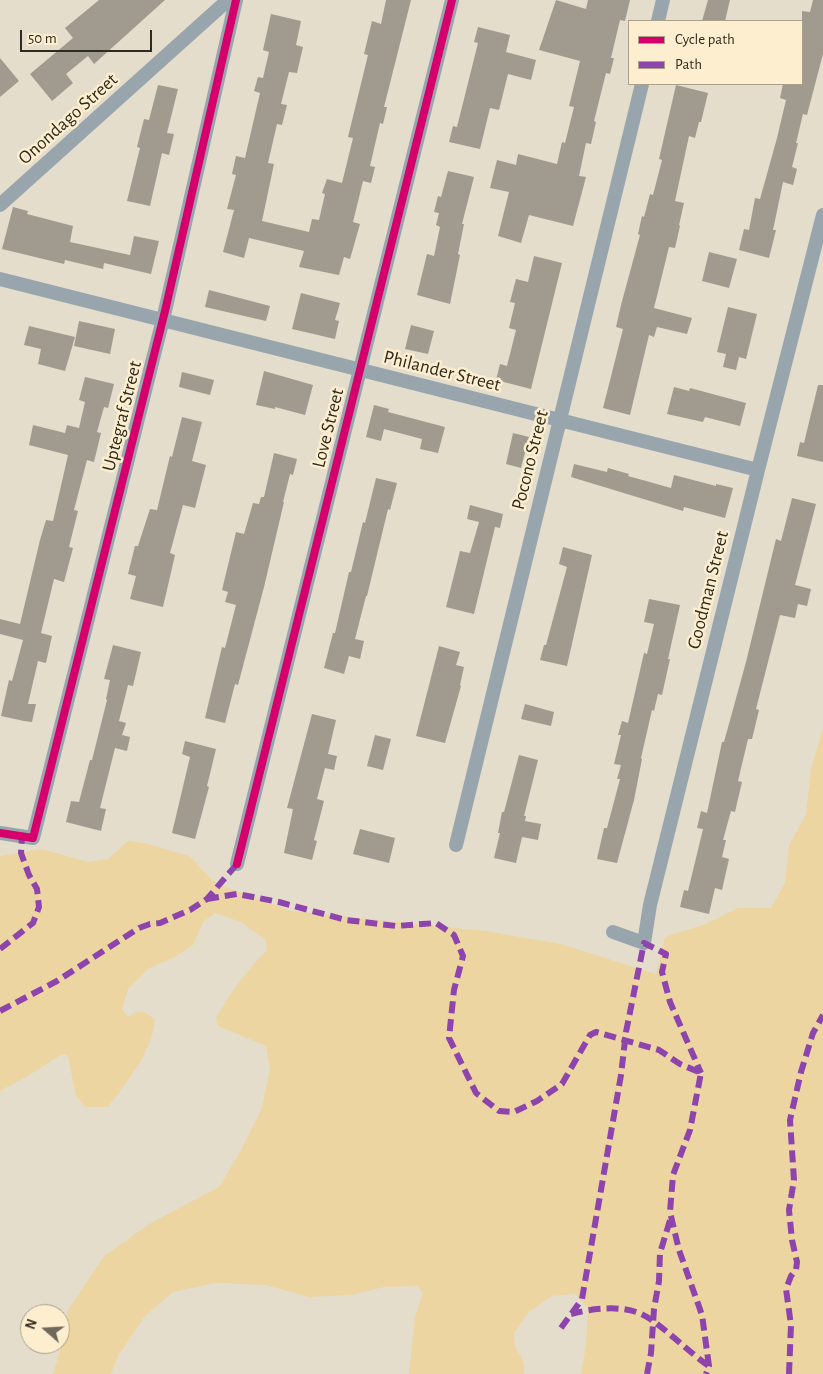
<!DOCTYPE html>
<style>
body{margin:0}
#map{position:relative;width:823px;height:1374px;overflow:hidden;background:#e4ddcc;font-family:"Alegreya Sans",sans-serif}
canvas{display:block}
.legend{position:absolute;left:628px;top:20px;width:175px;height:65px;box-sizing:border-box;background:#fceecf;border:1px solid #aaa089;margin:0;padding:6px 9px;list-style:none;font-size:15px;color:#302b1f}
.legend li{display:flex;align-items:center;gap:10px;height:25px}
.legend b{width:25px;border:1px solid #aaa089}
.north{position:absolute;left:20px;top:1304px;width:50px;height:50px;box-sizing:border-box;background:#fceecf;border:1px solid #aaa089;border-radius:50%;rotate:289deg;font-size:14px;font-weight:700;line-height:20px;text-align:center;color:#302b1f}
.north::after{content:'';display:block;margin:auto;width:18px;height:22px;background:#6f695c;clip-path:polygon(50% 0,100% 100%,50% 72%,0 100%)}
.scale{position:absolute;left:20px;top:30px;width:132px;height:22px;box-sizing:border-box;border:2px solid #302b1f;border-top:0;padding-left:6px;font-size:15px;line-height:18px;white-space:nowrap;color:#302b1f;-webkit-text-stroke:4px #fceecf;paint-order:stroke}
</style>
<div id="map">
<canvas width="823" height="1374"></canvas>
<ul class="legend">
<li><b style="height:6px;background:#d6006c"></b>Cycle path</li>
<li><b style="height:6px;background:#8e44ad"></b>Path</li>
</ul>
<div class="north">N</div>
<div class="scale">50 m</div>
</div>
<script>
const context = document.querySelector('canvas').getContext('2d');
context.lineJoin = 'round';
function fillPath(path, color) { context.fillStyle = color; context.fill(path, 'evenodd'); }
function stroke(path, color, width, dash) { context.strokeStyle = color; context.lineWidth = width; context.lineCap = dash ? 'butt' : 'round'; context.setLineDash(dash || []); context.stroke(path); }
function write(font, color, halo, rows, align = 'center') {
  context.font = font + ' "Alegreya Sans",sans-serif'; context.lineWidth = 5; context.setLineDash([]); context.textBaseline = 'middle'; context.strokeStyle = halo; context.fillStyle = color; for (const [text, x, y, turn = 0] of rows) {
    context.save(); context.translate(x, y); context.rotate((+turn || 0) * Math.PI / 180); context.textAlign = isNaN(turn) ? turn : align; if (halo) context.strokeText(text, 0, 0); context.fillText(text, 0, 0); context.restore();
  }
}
const green = new Path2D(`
 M823 728V1374H581L586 1345 588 1308 575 1294 552 1296 529 1312 514 1333 515 1346 524 1363V1374H409L415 1317 423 1293 418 1286 384 1287 351 1295 309 1297 266 1285 215 1283 173 1292 145 1316 118 1356 111 1374H53L61 1347 68 1310 104 1256 151 1223 219 1187 239 1154 262 1108 270 1069 266 1046 218 1026 216 1018C231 992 246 971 267 950L266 940 241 922 215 913 203 922 193 945 175 957 149 968 128 989 122 1009 128 1017C141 1008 144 1011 155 1020 152 1052 127 1082 108 1107H86L76 1096 68 1056 65 1054 59 1056 31 1074 0 1091V856L42 849 88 862 108 859 128 841 144 843 189 856 215 883 291 911 485 931 561 944 656 974 665 937 706 924 738 908H771L785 883 789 845 806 815 811 769Z`);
const building = new Path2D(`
 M99 0H165L94 64 88 56 66 74 73 83 52 101 30 74 73 38 65 28Z
 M386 0H411L384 107H387L383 124 380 123 370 166 375 167 371 183 363 181 353 222 360 224 350 259 344 257 339 275 299 267 304 251 249 238 244 258 223 252 234 210 227 209 236 175 232 174 236 156 245 158 260 93 254 91 258 77 263 78 269 52 263 50 271 14 301 21 296 45 303 47 297 73 289 72 281 104 287 105 282 125 277 124 268 163 274 164 262 221 309 232 312 219 319 220 325 194 322 193 327 179 342 183 353 138 348 137 368 55 364 54 372 21 381 24Z
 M556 0 586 9 588 0H630L625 21 620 20 611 58H614L610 74 606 73 594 121 596 122 591 144 586 143 579 176 586 177 573 226 529 215 521 243 498 236 509 192 490 188 497 160 516 165 518 154 557 164 562 142 565 143 574 107 569 106 580 61 539 50Z
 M708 0H730L725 21H702Z
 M813 0H823V54L807 115 803 114 796 143H798L792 167 797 169 793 185 783 182 773 230H776L769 258 739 250 744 229 749 230 755 198 760 199 777 138 786 100 780 98 783 84H802V11L810 12Z
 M478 27 510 35 506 52 536 60 531 80 508 74 499 110 490 108 480 149 449 142 453 126 457 127 478 43 474 42Z
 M0 58 19 81 0 97Z
 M158 85 178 89 167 133 174 134 169 155 162 153 150 206 127 201 140 148 137 147 144 119 149 120Z
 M676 85 708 93 701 122H699L695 138 689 136 675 201 684 203 679 225 680 226 675 248 669 247 654 308 692 318 687 334 657 327 654 337 649 335 630 415 603 408 623 329 616 327 621 305 640 235 638 234 642 216 644 217 650 194 653 195 662 160 659 159Z
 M448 171 474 177 462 224H464L458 254 460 255 450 304 417 295 427 254 434 256 440 227 436 225 439 213 434 212 438 196 441 197Z
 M13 207 28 211 27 214 73 226 70 242 130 255 134 236 159 241 151 274 104 263 103 269 65 260 64 264 2 249Z
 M709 252 737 259 729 288 702 281Z
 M534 256 562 263 531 389 496 380 500 364 507 366 516 330 509 328 515 303 510 302 516 279 528 282Z
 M209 290 270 306 266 321 205 307Z
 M301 293 340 303 335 320 339 321 335 339 292 329Z
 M728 307 757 314 746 359 739 357 736 370 723 367 726 354 717 352Z
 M79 321 115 329 110 354 74 346Z
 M411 325 434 331 428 354 405 349Z
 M29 326 75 337 65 371 38 364 41 349 24 345Z
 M264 371 313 385 305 415 275 407V409L256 405Z
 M182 372 214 380 210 395 179 387Z
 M85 377 114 384 108 408 104 407 97 432 101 433 94 462 87 460 74 510 78 511 69 547 73 548 64 582 54 579 41 633 52 636 46 663 38 661 28 704H36L32 722 24 721 1 716 9 680 12 681 23 640 0 634V619L20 624 40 540 46 520 53 521 68 455 29 445 33 425 65 433 67 425 79 428 85 402 79 400Z
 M818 385H823V462L797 456 800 442 804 443Z
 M674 387 689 391 690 388 746 403 740 426 705 417 703 422 667 414Z
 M374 405 389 409 388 412 445 427 438 453 420 449 422 439 384 429 381 441 366 437Z
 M182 417 202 422 192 461 206 465 195 508 183 505 170 553 175 555 163 607 130 599 136 576 128 574 135 546H138L150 509 157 510 170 456 172 457Z
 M513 433 529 437 521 468 506 464Z
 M274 453 297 459 293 475 290 474 283 502H284L264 587 238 685 235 684 225 723 205 718 222 647 225 648 236 605 225 602 228 592 222 590 236 532 244 534 253 503 259 504 261 497H264Z
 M574 464 607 472 608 468 629 474 628 476 671 488 674 475 716 486V484L733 488 725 518 684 507 683 511 571 477Z
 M376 478 397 483 390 510 388 509 367 596H366L355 639 364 641 360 659 349 656 344 674 324 668 333 633H335L349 572H351L363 522 365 523Z
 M792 498 816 504 795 585 811 589 807 606 798 604 795 618 780 615 756 709 759 710 752 739H748L738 781 742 782 735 812 731 811 723 840H726L722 857 729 859 722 890 715 888 709 914 680 907 684 890 688 891 703 829 697 828 701 811 707 813 722 742H724L746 662 776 539 781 541Z
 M470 505 503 514 500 528 495 527 474 614 446 607 460 551 470 553 479 522 467 519Z
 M563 547 592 555 567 666 540 660 544 645H546L567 567 559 564Z
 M649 599 680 605 668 659H670L662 695 658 694 654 711 652 710 641 758 642 759 634 800 617 863 597 859 604 828H607L620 779H617L621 765 614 764 621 735H618L622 721 628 723 644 653 647 654 654 624 644 622Z
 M113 645 141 652 133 686 128 685 119 721 126 723 122 735 130 737 127 751 115 748 100 808 106 809 101 831 66 822 71 801 79 802 90 760H92L107 700 106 699 110 680 104 679Z
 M439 646 460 652 456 665 464 667 460 685 461 686 445 743 416 736Z
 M525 704 554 712 551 726 521 719Z
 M312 714 336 720 328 754 337 756 334 770 325 768 317 799 324 801 314 840 317 841 312 860 284 853 293 809 287 808Z
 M375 735 391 739 383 770 367 766Z
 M185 741 216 749 207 786 209 787 195 839 172 833 190 757 182 754Z
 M519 755 538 760 524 816H526L525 821 541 824 538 840 522 837 516 863 494 858 500 833H498L502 812H504Z
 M360 829 395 838 389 863 353 854Z`);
const minor = new Path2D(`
 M658 21 663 0
 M0 205 228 0
 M0 279 758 470
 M0 833 33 838 165 311 236 0
 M456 845 642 84
 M237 864 452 0
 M613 932 644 943 650 905 758 470 823 215`);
const quiet = new Path2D(`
 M207 899 237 894 279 902 346 920 396 926 436 923 454 935 463 956 454 990 449 1038 476 1093 499 1111 514 1112 537 1101 562 1084 590 1035 596 1032 659 1050 680 1064 701 1073 690 1130 673 1175 670 1212 679 1250 702 1315 709 1366 706 1374
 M0 949 33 923 39 907 37 889 29 875 21 853 22 837
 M0 1011 57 981 139 928 150 924 160 923 190 910 207 899 237 864
 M571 1314C594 1308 626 1304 647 1317 669 1331 687 1351 709 1366
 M561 1328 582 1299 621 1075 626 1032 644 943 666 954 662 972 670 1002 701 1073
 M647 1374 651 1353 654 1309 659 1281 660 1253 671 1217
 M789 1374 791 1325 786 1289 791 1276 796 1270 797 1262 792 1240 789 1210 794 1180 790 1120 801 1072 813 1033 823 1015`);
const cycleway = new Path2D(`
 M0 833 33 838 165 311 236 0
 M237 864 452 0`);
const streetNames = [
 ["Onondago Street",68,119,-42],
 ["Philander Street",442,371,14],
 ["Uptegraf Street",122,416,-76],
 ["Love Street",328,428,-76],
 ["Pocono Street",530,460,-76],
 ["Goodman Street",708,590,-76]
];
fillPath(green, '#ecd5a1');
fillPath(building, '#a09b8e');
stroke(minor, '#98a5ad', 14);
stroke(quiet, '#8e44ad', 6, [12, 6]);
stroke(cycleway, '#d6006c', 8);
write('19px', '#302b1f', '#fceecf', streetNames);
</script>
